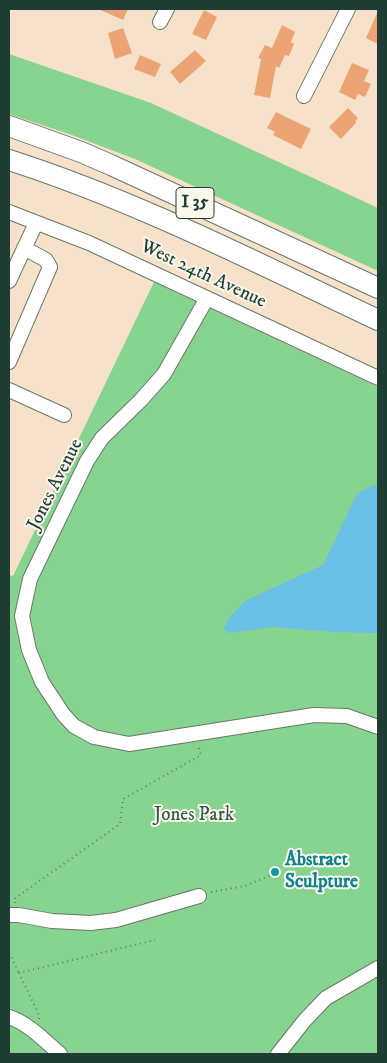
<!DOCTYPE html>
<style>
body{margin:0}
#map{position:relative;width:387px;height:1063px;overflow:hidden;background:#f6e2ca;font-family:"IM FELL DW Pica",serif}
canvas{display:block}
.frame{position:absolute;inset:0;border:10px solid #1f3d34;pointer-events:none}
</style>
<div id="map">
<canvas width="387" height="1063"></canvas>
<div class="frame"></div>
</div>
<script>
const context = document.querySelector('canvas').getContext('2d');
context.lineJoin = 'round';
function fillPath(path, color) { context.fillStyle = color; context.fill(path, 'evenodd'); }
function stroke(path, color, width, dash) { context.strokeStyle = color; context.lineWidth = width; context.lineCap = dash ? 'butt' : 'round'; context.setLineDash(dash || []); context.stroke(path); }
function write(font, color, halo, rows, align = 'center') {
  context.font = font + ' "IM FELL DW Pica",serif'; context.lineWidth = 4; context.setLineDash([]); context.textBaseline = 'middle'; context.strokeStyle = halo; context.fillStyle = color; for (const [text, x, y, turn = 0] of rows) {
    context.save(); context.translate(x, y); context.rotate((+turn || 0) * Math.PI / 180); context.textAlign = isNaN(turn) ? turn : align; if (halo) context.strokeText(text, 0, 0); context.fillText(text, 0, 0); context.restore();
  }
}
const green = new Path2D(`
 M9 54 151 103 378 208V271L135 159 69 134 9 114Z
 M154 282 378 387V1054H9V575L13 576Z`);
const water = new Path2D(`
 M373 485 378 487V633L335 632 273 627 228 633 224 629 228 619 245 601 323 565 357 494Z`);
const building = new Path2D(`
 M98 9H128L123 20Z
 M204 10 217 17 206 40 192 34Z
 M378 11V44L366 38Z
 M282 25 295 32 291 42 294 44 289 56 285 55 279 68 276 66 270 98 254 95 261 59 258 58 265 45 272 48Z
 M123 28 132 53 115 59 108 33Z
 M195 50 206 61 180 84 170 72Z
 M140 55 161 64 155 77 134 69Z
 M352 63 369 70 364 81 371 84 365 97 358 94 355 100 339 92Z
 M348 108 358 118 355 122 356 123 341 139 329 127Z
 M276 112 311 129 301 149 273 135 275 132 267 128Z`);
const path = new Path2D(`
 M211 892 245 886 271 875
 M15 903 14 899 120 824 123 799 201 755 198 745
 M9 953 19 973
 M39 1019V1015L19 973 155 940`);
const minor = new Path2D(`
 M160 22 167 9
 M304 96 348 9
 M9 212 89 243 378 378
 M9 281 36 223
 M207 298 164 374 141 400 102 438 87 461 30 579 22 616 29 650 42 682 63 714 74 726 94 737 129 744 314 715 347 716 378 727
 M9 362 50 267 46 260 24 248
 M9 390 64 415
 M9 915H19L52 921 91 923 116 920 199 896
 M9 1017C28 1023 45 1041 60 1054
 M278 1054 305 1020 326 998 378 968`);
const highway = new Path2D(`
 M9 126 81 152 111 165 378 288
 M9 160C137 201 257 263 378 320`);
const markers = [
 [275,872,5,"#0f9aa8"]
];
const shields = [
 [195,203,38]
];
const shieldNames = [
 ["I 35",195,203]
];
const streetNames = [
 ["West 24th Avenue",203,275,25],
 ["Jones Avenue",56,485,-63]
];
const parkNames = [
 ["Jones Park",194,816]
];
const cultureNames = [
 ["Abstract",285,861],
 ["Sculpture",285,883]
];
fillPath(green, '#87d390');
fillPath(water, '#6abfe6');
fillPath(building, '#eca475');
stroke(minor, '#6a7768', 16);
stroke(highway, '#6a7768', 22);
stroke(path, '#6a7768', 2, [1, 4]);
stroke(minor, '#fff', 14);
stroke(highway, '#fff', 20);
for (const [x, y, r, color] of markers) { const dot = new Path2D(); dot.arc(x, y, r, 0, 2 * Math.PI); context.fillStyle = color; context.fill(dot); stroke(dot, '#fbf7ec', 2); }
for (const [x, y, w] of shields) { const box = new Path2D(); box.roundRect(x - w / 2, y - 15.5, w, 31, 4); context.fillStyle = '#fbf7ec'; context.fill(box); stroke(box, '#1f3d34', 1); }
write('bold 18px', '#1f3d34', null, shieldNames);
write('19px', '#1f3d34', '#fbf7ec', streetNames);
write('19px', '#345b46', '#fbf7ec', parkNames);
write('bold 19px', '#0d838f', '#fbf7ec', cultureNames, 'left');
</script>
